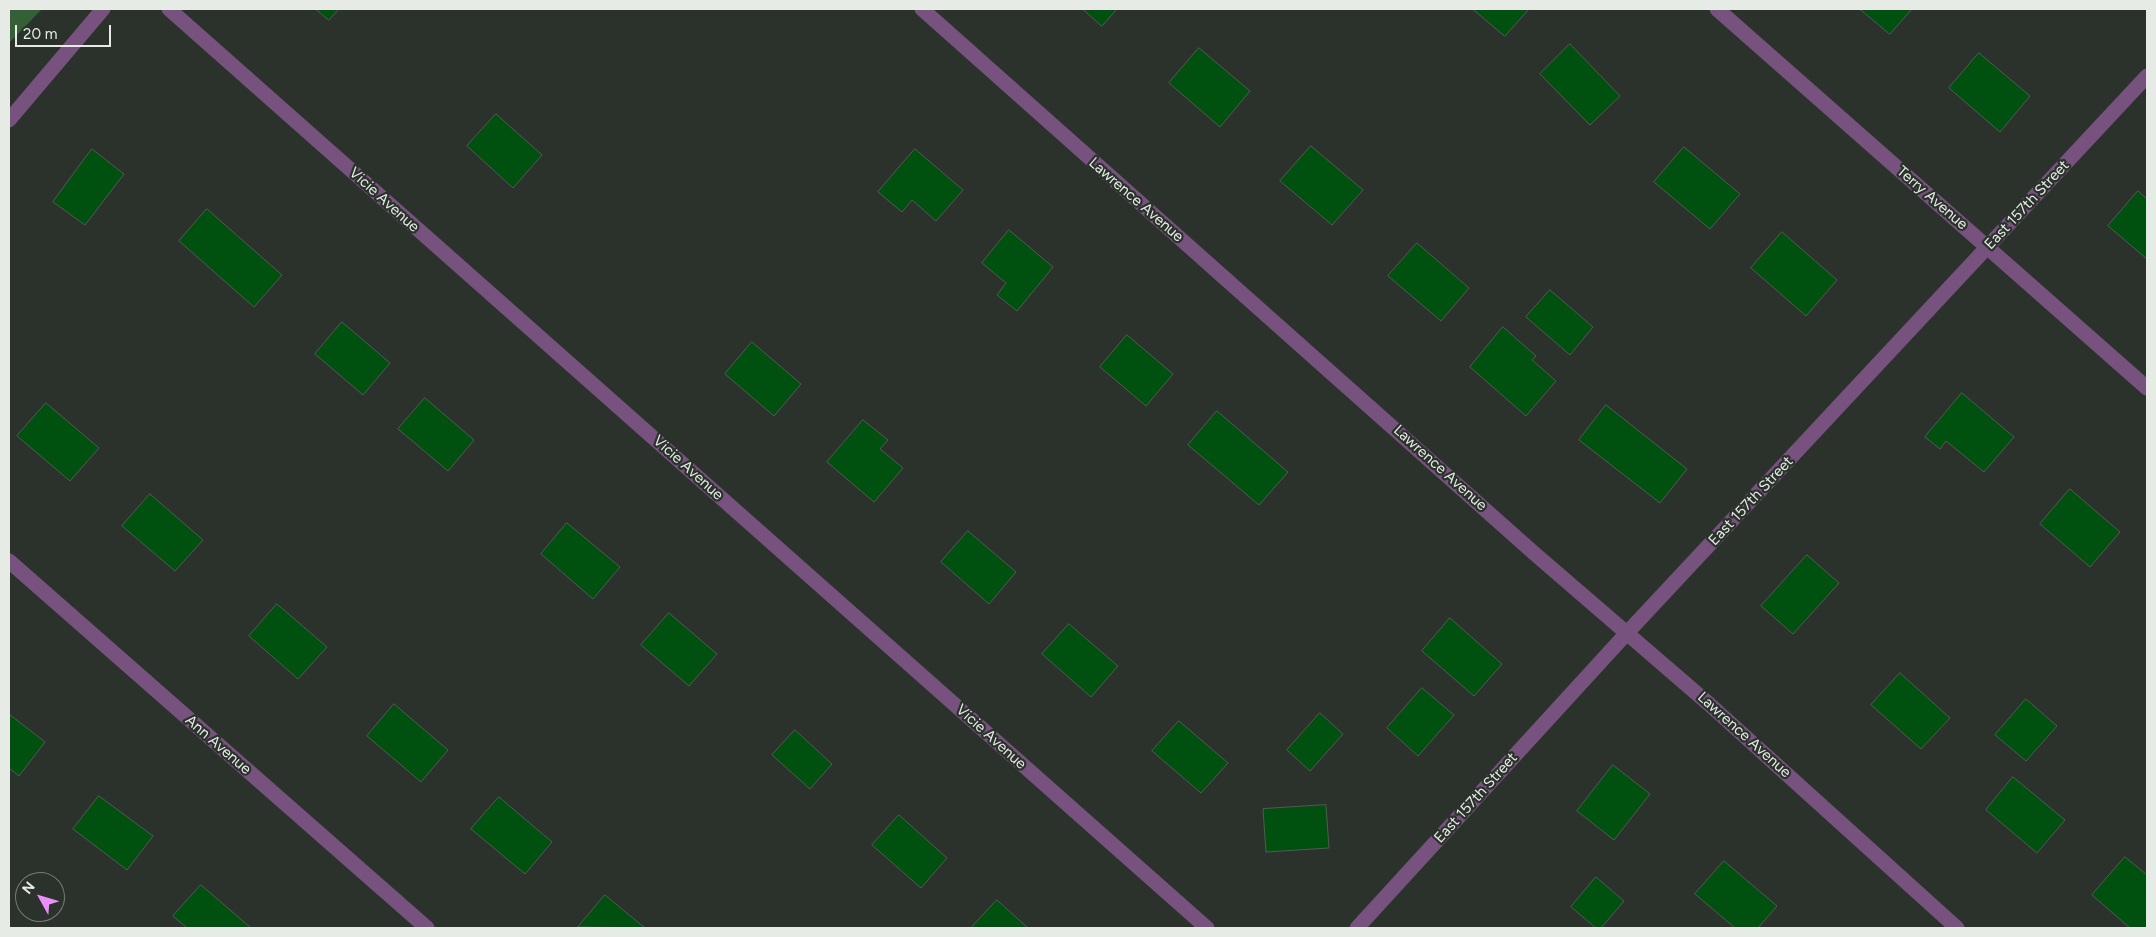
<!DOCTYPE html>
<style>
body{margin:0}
#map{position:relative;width:2156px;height:937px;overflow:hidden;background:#2b322b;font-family:Figtree,sans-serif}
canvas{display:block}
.frame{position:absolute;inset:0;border:10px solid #e6ebe6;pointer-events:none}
.north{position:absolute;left:15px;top:872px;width:50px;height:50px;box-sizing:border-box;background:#2b322b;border:1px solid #767c76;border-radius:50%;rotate:309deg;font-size:14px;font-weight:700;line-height:20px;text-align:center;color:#e6ebe6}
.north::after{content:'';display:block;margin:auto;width:18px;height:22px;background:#ea8dfd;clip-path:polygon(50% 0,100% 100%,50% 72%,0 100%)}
.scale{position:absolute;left:15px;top:25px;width:96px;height:22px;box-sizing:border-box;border:2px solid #e6ebe6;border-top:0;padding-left:6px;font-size:15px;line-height:18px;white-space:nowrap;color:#e6ebe6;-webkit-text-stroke:4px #2b322b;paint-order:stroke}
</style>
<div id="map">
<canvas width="2156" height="937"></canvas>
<div class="frame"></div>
<div class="north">N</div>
<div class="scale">20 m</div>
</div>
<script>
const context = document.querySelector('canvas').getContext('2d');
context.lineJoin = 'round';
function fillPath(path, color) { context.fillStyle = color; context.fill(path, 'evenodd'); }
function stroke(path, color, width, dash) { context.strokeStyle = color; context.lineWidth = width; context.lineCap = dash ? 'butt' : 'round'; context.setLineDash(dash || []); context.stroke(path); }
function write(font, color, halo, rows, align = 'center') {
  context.font = font + ' Figtree,sans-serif'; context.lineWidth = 4.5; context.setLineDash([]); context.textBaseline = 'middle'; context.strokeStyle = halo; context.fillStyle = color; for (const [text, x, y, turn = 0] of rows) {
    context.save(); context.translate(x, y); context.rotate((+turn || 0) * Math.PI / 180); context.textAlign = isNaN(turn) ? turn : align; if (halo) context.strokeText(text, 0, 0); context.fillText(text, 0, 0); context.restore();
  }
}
const green = new Path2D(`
 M9 9H42L9 43Z`);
const building = new Path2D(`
 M316 9H339L329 20Z
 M1083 9H1117L1102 26Z
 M1473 9H1529L1505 36Z
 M1860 9H1912L1890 34Z
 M1570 44 1620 96 1590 125 1540 74Z
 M1199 48 1250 91 1220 127 1169 83Z
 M1979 53 2030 96 2000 132 1949 88Z
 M496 114 542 155 513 188 467 146Z
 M1311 146 1363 190 1332 225 1280 181Z
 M1684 147 1740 194 1710 229 1654 182Z
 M92 149 124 174 85 225 53 202Z
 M915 149 963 190 936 221 912 200 902 212 878 192Z
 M2138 191 2147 199V259L2108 226Z
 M207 209 282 275 254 307 179 241Z
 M1009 230 1053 267 1017 311 997 295 1006 283 982 263Z
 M1782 232 1837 280 1806 316 1751 268Z
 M1417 243 1469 288 1441 321 1388 276Z
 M1550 290 1593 327 1570 355 1526 317Z
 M342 322 390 363 363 395 315 354Z
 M1503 327 1536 356 1532 360 1556 381 1526 416 1470 367Z
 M1127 335 1173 374 1146 406 1100 367Z
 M752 342 801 384 774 416 725 374Z
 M1962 393 2014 437 1984 472 1946 441 1940 449 1925 437Z
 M425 398 474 440 448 471 398 429Z
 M46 403 99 448 70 481 17 436Z
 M1606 405 1687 469 1660 503 1579 440Z
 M1217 411 1288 472 1259 505 1188 445Z
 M863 420 888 440 880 449 903 468 874 502 827 462Z
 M2070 489 2120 532 2090 567 2040 524Z
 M150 494 203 540 175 571 122 526Z
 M567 523 620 567 593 599 541 554Z
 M968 531 1016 572 989 604 941 562Z
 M1807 555 1839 583 1793 634 1761 606Z
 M277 604 327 647 298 679 249 636Z
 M669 613 717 654 689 686 641 645Z
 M1450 618 1502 664 1474 696 1422 651Z
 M1069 624 1118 666 1091 697 1042 654Z
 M1900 673 1950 718 1921 749 1871 705Z
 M1422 688 1454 715 1418 756 1387 728Z
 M2026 699 2057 726 2026 761 1995 735Z
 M394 704 448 750 421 782 367 736Z
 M1320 713 1343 734 1310 771 1287 750Z
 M9 714 45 742 19 776 9 768Z
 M1179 721 1228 763 1201 793 1152 751Z
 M795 730 832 764 810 789 772 755Z
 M1613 765 1650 794 1614 840 1577 811Z
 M2013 777 2065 820 2037 853 1986 810Z
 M99 796 153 836 127 870 73 829Z
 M499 797 552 842 525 874 471 829Z
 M1326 805 1329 848 1266 852 1263 809Z
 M899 815 947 858 921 888 872 845Z
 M2125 857 2147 875V928H2130L2092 895Z
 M1724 861 1777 906 1758 928H1735L1695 894Z
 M1596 877 1624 901 1601 928H1596L1571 907Z
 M201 885 251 928H187L173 916Z
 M605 895 645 928 578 927Z
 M997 900 1028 928H971Z`);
const minor = new Path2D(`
 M169 9 1207 928
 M922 9 1535 554 1709 704 1957 928
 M1717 9 2147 388
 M9 120 103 9
 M9 561 427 928
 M1357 928 1626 634 2147 76`);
const streetNames = [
 ["Terry Avenue",1932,198,41],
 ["Vicie Avenue",384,200,42],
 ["Lawrence Avenue",1136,200,41],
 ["East 157th Street",2027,205,-47],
 ["Vicie Avenue",688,468,42],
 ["Lawrence Avenue",1440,468,42],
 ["East 157th Street",1751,501,-47],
 ["Lawrence Avenue",1744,735,42],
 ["Vicie Avenue",991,737,42],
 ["Ann Avenue",218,745,41],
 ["East 157th Street",1476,798,-48]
];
fillPath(green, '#356036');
fillPath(building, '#00510f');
stroke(building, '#535a53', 1);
stroke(minor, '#77527e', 15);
write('15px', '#e6ebe6', '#2b322b', streetNames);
</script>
